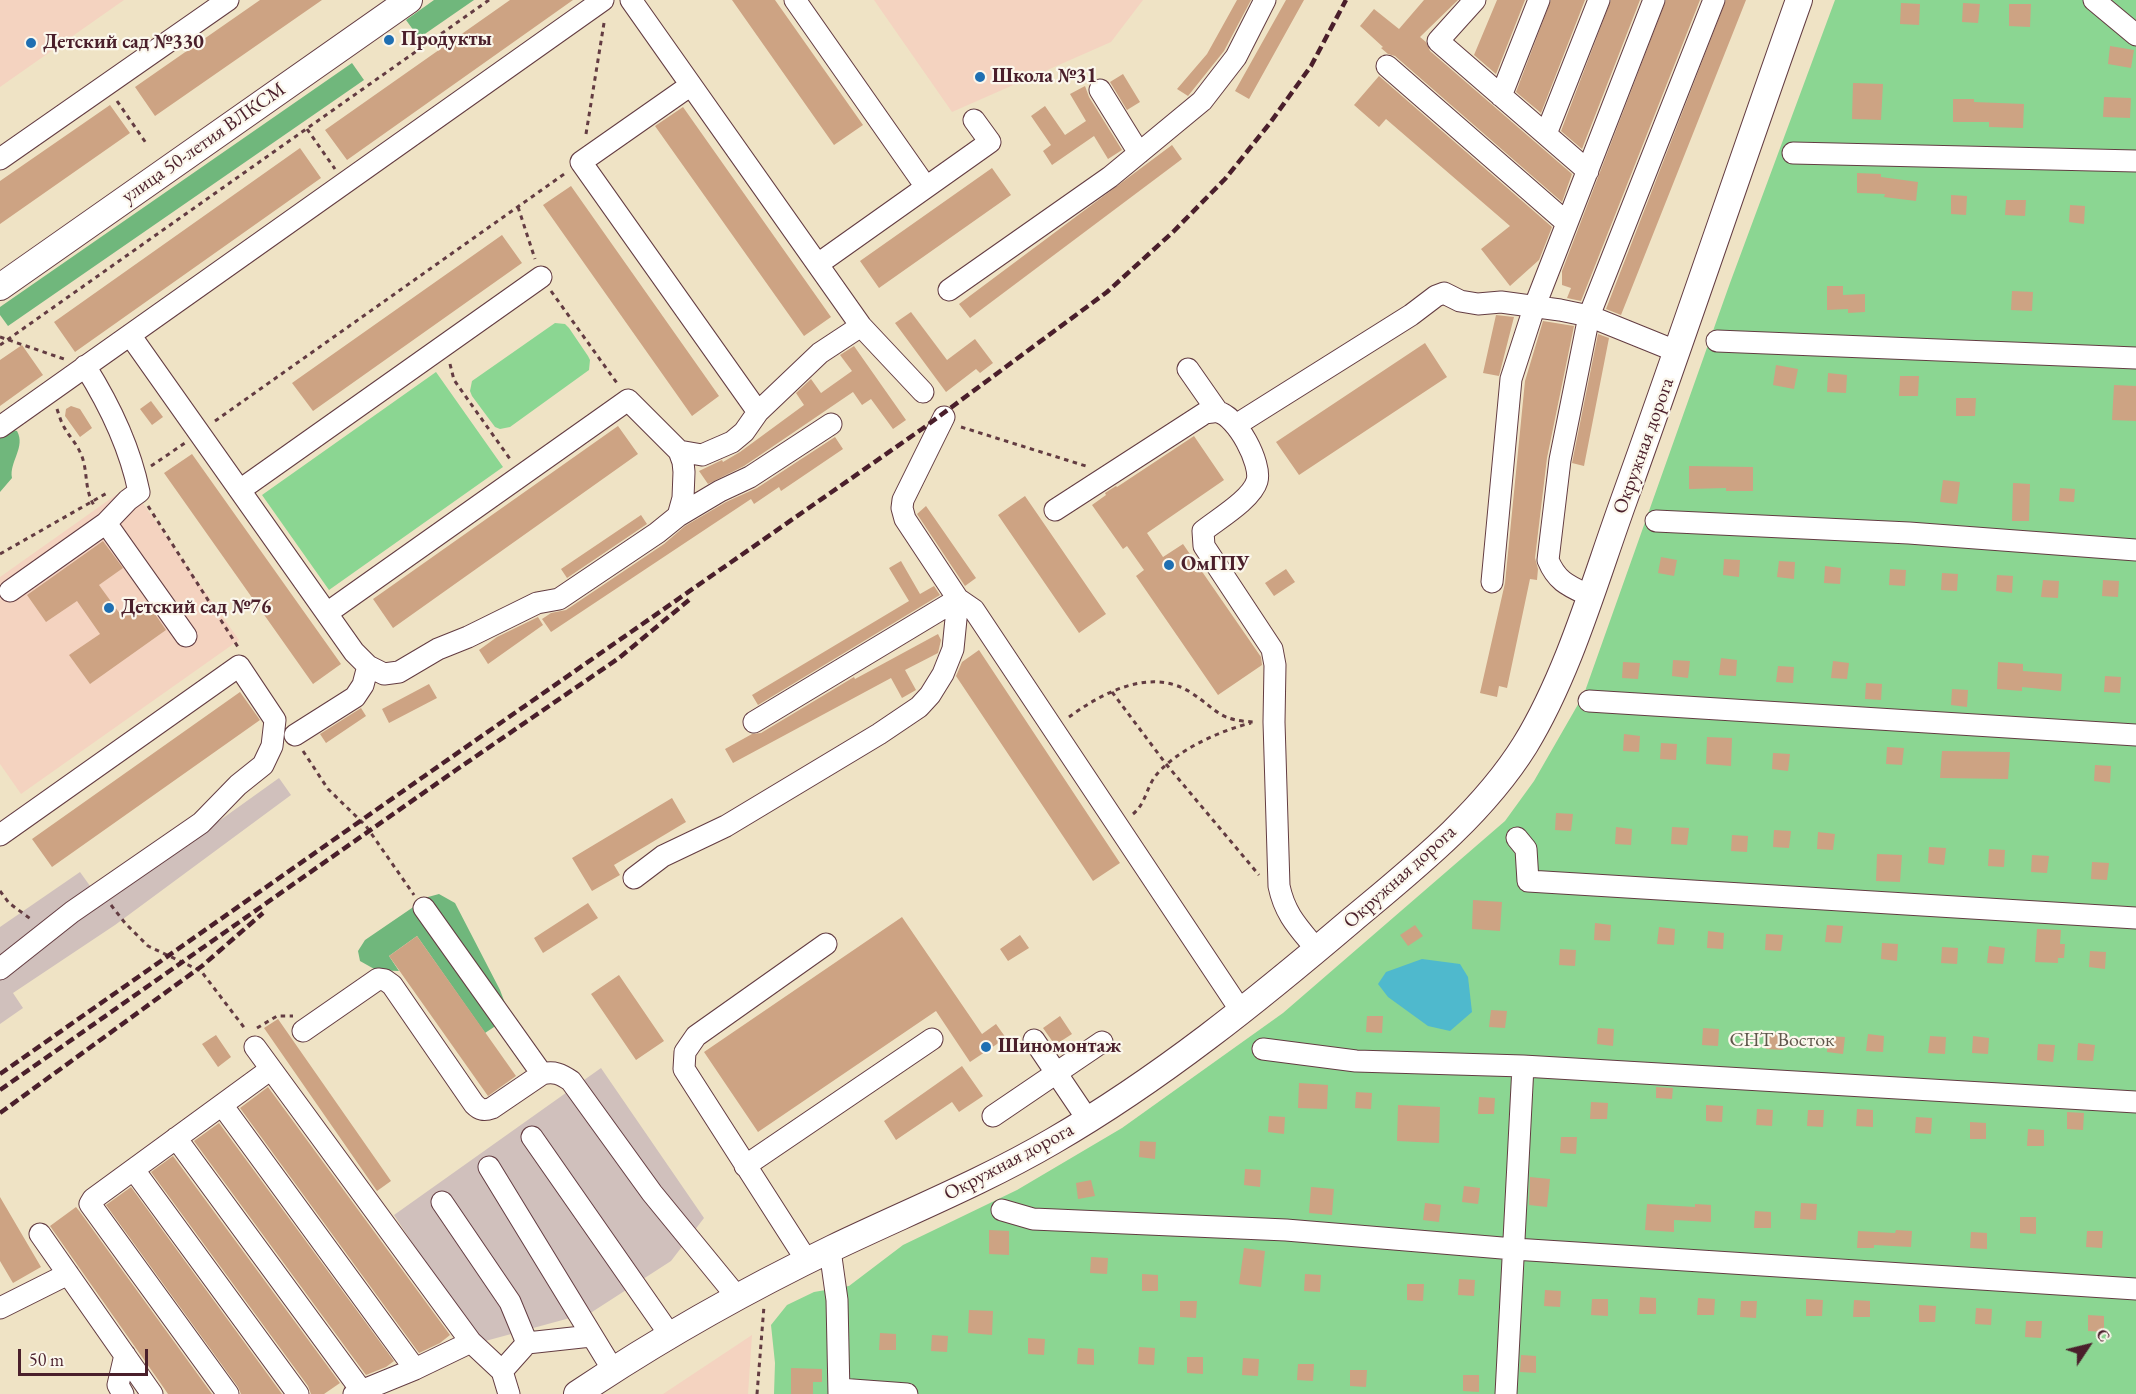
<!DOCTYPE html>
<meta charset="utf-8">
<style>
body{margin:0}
#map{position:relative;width:2136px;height:1394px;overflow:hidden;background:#efe3c5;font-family:"EB Garamond",serif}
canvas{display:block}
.north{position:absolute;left:2058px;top:1316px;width:60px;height:60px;-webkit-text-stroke:4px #fbf7ec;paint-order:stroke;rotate:55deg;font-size:16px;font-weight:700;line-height:24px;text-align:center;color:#4a1f2b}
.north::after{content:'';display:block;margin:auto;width:21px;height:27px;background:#4a1f2b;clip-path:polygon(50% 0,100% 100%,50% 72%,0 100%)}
.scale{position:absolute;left:18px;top:1349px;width:130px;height:27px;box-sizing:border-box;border:3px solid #4a1f2b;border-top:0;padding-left:8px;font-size:18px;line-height:21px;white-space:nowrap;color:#4a1f2b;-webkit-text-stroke:4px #fbf7ec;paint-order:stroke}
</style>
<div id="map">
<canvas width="2136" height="1394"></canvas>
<div class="north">С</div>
<div class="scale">50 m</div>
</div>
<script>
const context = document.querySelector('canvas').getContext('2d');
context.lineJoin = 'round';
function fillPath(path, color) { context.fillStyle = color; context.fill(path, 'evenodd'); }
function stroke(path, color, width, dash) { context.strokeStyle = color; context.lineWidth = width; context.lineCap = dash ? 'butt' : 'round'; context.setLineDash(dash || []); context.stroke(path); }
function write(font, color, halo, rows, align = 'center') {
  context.font = font + ' "EB Garamond",serif'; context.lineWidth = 4.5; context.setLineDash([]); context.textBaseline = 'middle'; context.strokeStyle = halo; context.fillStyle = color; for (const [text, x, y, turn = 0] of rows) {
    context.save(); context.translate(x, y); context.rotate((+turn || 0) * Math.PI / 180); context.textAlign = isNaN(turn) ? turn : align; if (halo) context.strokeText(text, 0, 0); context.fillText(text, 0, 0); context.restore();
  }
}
const built = new Path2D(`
 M0 0H124L0 87Z
 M874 0H1143L1111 42 952 112Z
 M130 485 239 640 21 794 0 764V577Z
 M752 1335 748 1394H663Z`);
const industrial = new Path2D(`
 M279 778 291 795 115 925 13 993 23 1008 0 1024V927L80 872 103 904Z
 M601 1068 704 1218 671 1261 592 1312 478 1343 394 1215Z`);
const green = new Path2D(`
 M1835 0H2136V1394H774L775 1363 771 1325 787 1305 814 1292 849 1286 903 1245 1017 1190 1122 1128 1283 1013 1505 821 1534 781 1584 694 1730 283Z
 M555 323 565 324 569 328 588 356 590 360 589 370 510 427 500 429 495 427 472 396 470 391 472 381Z
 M436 372 503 467 329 590 262 495Z`);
const forest = new Path2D(`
 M434 0H474L419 38 406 20Z
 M352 63 364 80 8 326 0 315V307Z
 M7 429 17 431C26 447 9 462 12 478L0 492V430Z
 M439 894 455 903 500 990 506 1006 497 1025 485 1033 417 936 389 956 399 971 376 970 360 961 358 951 365 940 428 897Z`);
const water = new Path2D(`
 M1422 959 1460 964 1468 977 1472 1012 1450 1031 1428 1026 1388 997 1378 984 1386 972Z`);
const building = new Path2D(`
 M260 0H322L155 116 135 87Z
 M510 0H573L347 160 325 130Z
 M732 0H775L863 125 834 145Z
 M1237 0H1251L1224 51 1188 96 1177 89 1207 54Z
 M1286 0H1304L1249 99 1235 91Z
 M1424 0H1458L1420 37 1426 42 1430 51 1572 174 1562 202 1395 56 1388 54 1381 48 1383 47 1360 26 1374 9 1399 29Z
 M1497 0H1525L1496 74 1474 55Z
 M1551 0H1585L1541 113 1516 92Z
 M1611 0H1640L1582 149 1561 131Z
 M1666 0H1700L1581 301 1567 298 1571 288 1562 285V271Z
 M1726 0H1746L1621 315 1606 309Z
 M1901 3 1920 4 1919 25 1900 24Z
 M1963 3 1980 4 1978 23 1962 22Z
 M2009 4H2031L2030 27 2009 26Z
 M2110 46 2134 50 2131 68 2108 64Z
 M1123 74 1140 102 1127 110 1110 82Z
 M1379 76 1552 227 1539 260 1510 286 1481 249 1510 226 1386 119 1379 127 1354 105Z
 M1853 83 1883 84 1881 120 1852 119Z
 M1085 86 1089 97 1122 150 1108 159 1094 136 1052 165 1043 151 1051 145 1031 116 1045 106 1065 135 1086 121 1070 94Z
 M2104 97 2131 98 2130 118 2103 117Z
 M1953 99H1974V102L2024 104 2023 128 1989 127V122H1953Z
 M110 105 130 133 0 224V181Z
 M683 107 831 317 804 336 655 126Z
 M1172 145 1182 159 970 318 959 304Z
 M300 148 321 178 75 352 54 322Z
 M992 168 1011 195 879 288 860 261Z
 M1857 173 1881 174V177L1918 182 1916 201 1884 197 1885 194 1857 193Z
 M571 186 719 396 692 416 543 205Z
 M1951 195 1967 196 1966 215 1951 214Z
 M2006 200H2026L2025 216 2005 215Z
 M2070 205 2085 206 2084 224 2069 222Z
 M502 235 522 263 313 411 292 383Z
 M1827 286H1843V295L1865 294V312L1848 313V309L1827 310Z
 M2012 291 2033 292 2032 311 2011 310Z
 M911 312 947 360 975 339 993 363 980 373 976 369 946 392 895 323Z
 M1496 315 1514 317 1499 376 1483 373Z
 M1543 321 1574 326 1547 458 1535 558 1538 569 1537 580 1530 579 1507 688 1499 686 1497 697 1480 693 1505 583 1525 381Z
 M1598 334 1609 338 1584 466 1572 463Z
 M1425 343 1447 377 1299 475 1276 442Z
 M22 345 43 375 0 406V360Z
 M854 346 906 420 893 429 871 399 862 405 853 392 744 466 708 484 699 471 722 460 723 462 740 452 804 405 796 393 811 379 821 393 852 371 840 355Z
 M1776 365 1798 369 1794 389 1773 385Z
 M1828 373 1847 375 1846 393 1827 392Z
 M1900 376H1919L1918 396H1899Z
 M2114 385 2136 386V421L2112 420Z
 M1956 398H1976L1975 416H1956Z
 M151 401 163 417 152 425 140 409Z
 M71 406 80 409 92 428 80 437 65 416 66 409Z
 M618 426 638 454 393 628 373 599Z
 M1194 436 1224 480 1147 533 1163 557 1183 544 1261 657 1262 665 1218 695 1136 576 1144 570 1127 546 1123 549 1092 505 1106 495 1105 493 1116 486 1117 487Z
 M835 437 843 449 781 491 779 487 754 504 751 499 551 632 542 619 551 613 566 610 664 544 685 526 726 502 757 488Z
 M192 454 341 664 313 684 164 473Z
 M1689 466 1753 467V491H1726V488L1689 489Z
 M1943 480 1960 482 1957 504 1940 502Z
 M2013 483 2030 484 2029 521H2012Z
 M2060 488 2075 489 2074 502 2059 501Z
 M1025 496 1106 614 1079 633 998 515Z
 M926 506 976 578 965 586 917 514Z
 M641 515 647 524 567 578 561 569Z
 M103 541 123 568 99 585 123 618 146 601 166 630 90 684 69 655 100 634 77 601 46 622 27 595Z
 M1661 557 1677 560 1674 576 1658 573Z
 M1724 559 1740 560 1739 577 1723 575Z
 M901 561 920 594 934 586 940 595 758 705 752 695 909 601 889 568Z
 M1779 561 1795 562 1794 579 1777 577Z
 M1825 566 1841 568 1840 584 1824 583Z
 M1286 569 1295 582 1274 596 1265 583Z
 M1890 569 1906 570 1905 586 1889 585Z
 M1942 573 1958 574 1957 591 1941 590Z
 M1997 575 2013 576 2012 593 1996 591Z
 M2043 580 2059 581 2058 598 2041 597Z
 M2103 580 2119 581 2118 597 2102 596Z
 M538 617 543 625 488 664 479 650 497 637Z
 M938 634 941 640 938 653 905 670 916 690 902 698 891 678 733 763 725 749 752 734 761 733 854 677 855 679Z
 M979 650 1120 863 1093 881 956 676 962 662Z
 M1721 658 1737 660 1736 676 1719 675Z
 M1673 660 1690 661 1688 678 1672 676Z
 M1833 661 1849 663 1847 679 1831 678Z
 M1623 662 1640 663 1638 679 1622 678Z
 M1998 662 2023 664V671L2062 674 2061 691 2022 687V691L1997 689Z
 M1778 666 1794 667 1793 683 1776 682Z
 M2105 676 2121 677 2120 693 2104 692Z
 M1866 683 1882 684 1881 700 1865 699Z
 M429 684 437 698 389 723 382 709Z
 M1952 689 1968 690 1967 707 1951 705Z
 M240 692 260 720 52 867 32 839Z
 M361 708 366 716 326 743 320 734Z
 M1624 734 1640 736 1639 752 1623 751Z
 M1707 737 1732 738 1731 766 1706 764Z
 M1661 743 1677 744 1676 760 1660 759Z
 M1887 747 1904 748 1902 765 1886 764Z
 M1942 751 2010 752 2008 779 1940 778Z
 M1773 753 1790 754 1788 771 1772 769Z
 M2095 765 2111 766 2110 783 2094 781Z
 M672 798 686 822 614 865 620 875 592 891 572 858Z
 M1556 813 1573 814 1571 831 1555 830Z
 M1616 827 1632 829 1631 845 1615 844Z
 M1672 827 1689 828 1687 845 1671 844Z
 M1774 830 1791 831 1789 848 1773 847Z
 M1818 832 1835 834 1833 850 1817 849Z
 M1732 835 1748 836 1747 852 1731 851Z
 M1929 847 1946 848 1944 865 1928 863Z
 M1989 849 2005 850 2004 867 1988 866Z
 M1877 854 1902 855 1900 882 1876 881Z
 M2032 855 2049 856 2047 873 2031 872Z
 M2092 862 2109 863 2107 880 2091 879Z
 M1473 900 1502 902 1500 931 1472 929Z
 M588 903 598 918 543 953 534 938Z
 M902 917 982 1034 996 1024 1006 1038 970 1062 936 1011 758 1132 704 1052Z
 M1595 923 1611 925 1610 941 1594 940Z
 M1415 925 1423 936 1408 946 1400 935Z
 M1827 925 1843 926 1841 943 1825 942Z
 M1659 927 1675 929 1674 945 1657 944Z
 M2037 929 2061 930 2060 944H2065L2064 958H2058V963L2035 962Z
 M1708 931 1724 933 1723 949 1707 948Z
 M1766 934 1783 935 1781 951 1765 950Z
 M1020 935 1029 948 1008 961 1000 949Z
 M417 936 516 1076 488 1096 389 956Z
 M1882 943 1898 944 1897 961 1881 959Z
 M1989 946 2005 948 2003 964 1987 963Z
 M1942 947 1958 948 1957 964 1941 963Z
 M1560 949 1576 950 1575 966 1559 965Z
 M2090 951 2106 952 2105 969 2089 967Z
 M619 975 664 1041 636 1060 591 994Z
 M1491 1010 1507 1011 1505 1028 1489 1027Z
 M1060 1016 1072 1034 1055 1045 1043 1028Z
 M1367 1016H1383L1382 1033 1366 1032Z
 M278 1019 391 1181 377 1191 264 1028Z
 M1598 1028 1614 1029 1613 1046 1597 1044Z
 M1703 1028 1719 1029 1718 1046 1702 1045Z
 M1768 1032 1784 1033 1783 1050 1766 1049Z
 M1868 1034 1884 1036 1883 1052 1866 1051Z
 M216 1035 231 1057 218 1067 202 1044Z
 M1828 1036 1845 1037 1843 1054 1827 1052Z
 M1930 1036 1946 1037 1945 1054 1928 1053Z
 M1973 1036 1989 1038 1988 1054 1972 1053Z
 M2078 1043 2095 1045 2093 1061 2077 1060Z
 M2038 1044 2055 1045 2053 1062 2037 1060Z
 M962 1066 983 1096 959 1112 952 1102 896 1140 884 1121Z
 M1299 1083 1328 1085 1327 1109 1298 1108Z
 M268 1087 450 1335 440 1343 419 1353 240 1108Z
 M1656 1087 1673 1088 1672 1099 1656 1098Z
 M1356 1092 1372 1093 1371 1109 1355 1108Z
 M1479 1097 1495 1098 1494 1114H1478Z
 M1591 1102 1608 1103 1607 1119H1590Z
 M1398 1105 1440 1107 1439 1143 1397 1141Z
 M1706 1105 1723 1106 1722 1122 1706 1121Z
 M1757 1109 1773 1110 1772 1126 1756 1125Z
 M1857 1109 1873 1110V1127L1856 1126Z
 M1808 1110H1824L1823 1127 1807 1126Z
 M2067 1112 2084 1113 2083 1130 2067 1129Z
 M1269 1116 1285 1117 1284 1134 1268 1132Z
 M1916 1117 1932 1118 1931 1134 1915 1133Z
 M1970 1122 1986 1123V1139H1970Z
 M219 1123 394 1361 386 1367 366 1375 194 1141Z
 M2028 1129 2044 1130V1146H2027Z
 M1561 1137H1577L1576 1154 1560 1153Z
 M1140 1141 1156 1142 1155 1159 1139 1157Z
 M173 1156 340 1383 324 1394H311L308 1386 151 1172Z
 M1245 1169 1261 1170 1260 1187 1244 1185Z
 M1530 1177 1550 1179 1547 1207 1529 1205Z
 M1091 1180 1095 1196 1078 1199 1076 1183Z
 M1464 1186 1480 1188 1478 1204 1462 1202Z
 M131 1187 282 1394H241L238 1387 106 1205Z
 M1311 1187 1334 1189 1332 1215 1309 1213Z
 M0 1197 41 1267 13 1283 0 1261Z
 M1425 1203 1441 1205 1439 1222 1423 1220Z
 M1801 1203 1817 1204 1816 1220 1800 1219Z
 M1647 1204 1695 1207V1204L1711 1205V1222L1674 1220V1232L1645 1230Z
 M76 1207 80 1212 212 1394H168L159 1381 50 1226Z
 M1755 1211 1771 1212V1228H1754Z
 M2020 1217H2036V1234L2020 1233Z
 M989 1230 1009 1231V1255L989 1254Z
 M1896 1230 1912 1231 1911 1247 1874 1245V1248H1857L1858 1231 1895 1233Z
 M2087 1231H2103L2102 1248 2086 1247Z
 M1971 1232 1987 1233V1249L1970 1248Z
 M1244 1248 1265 1251 1261 1287 1239 1284Z
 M1091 1257 1108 1258 1107 1274 1090 1273Z
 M1142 1274 1158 1275V1291H1142Z
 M1305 1274 1321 1275 1320 1292 1304 1291Z
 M1459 1279 1475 1280 1474 1296 1458 1295Z
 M1407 1284H1424L1423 1301 1407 1300Z
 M1545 1290 1561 1291 1560 1307 1544 1306Z
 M1640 1297 1656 1298V1314H1639Z
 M1698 1298 1715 1299 1714 1315H1697Z
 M1592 1299H1608V1316L1591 1315Z
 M1806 1299 1823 1300 1822 1316H1806Z
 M1854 1300 1870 1301V1317H1853Z
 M1180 1301H1197L1196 1318 1180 1317Z
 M1741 1301H1757L1756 1318 1740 1317Z
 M1919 1305 1936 1306 1935 1322H1919Z
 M1976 1308 1992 1309 1991 1325 1975 1324Z
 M969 1310 993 1311 992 1335 968 1333Z
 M2088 1315 2104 1316V1332L2088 1331Z
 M2026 1321H2042L2041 1338 2025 1337Z
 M880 1333 896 1334V1350H879Z
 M932 1335 948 1336 947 1352 931 1351Z
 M1028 1338 1045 1339 1044 1355 1028 1354Z
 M1139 1347 1155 1348 1154 1365 1138 1364Z
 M1078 1348 1094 1349V1365L1077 1364Z
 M1521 1355 1536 1356V1373L1520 1372Z
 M1187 1357H1203V1374L1187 1373Z
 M1243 1358 1259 1359 1258 1376 1242 1375Z
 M1298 1364H1314L1313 1381 1297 1380Z
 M791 1368 822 1369V1382H813V1394H791Z
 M1350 1370H1367L1366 1387 1350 1386Z
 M1463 1375H1479V1392L1463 1391Z`);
const path = new Path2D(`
 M117 101 146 143
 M307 129 335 169
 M586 134 604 23
 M518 207 535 259
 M551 291 619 386
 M0 337 64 359
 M0 345 489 0
 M450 364 454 380 510 459
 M57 409C59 415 61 422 64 427 69 436 76 443 80 452 89 470 83 489 95 507
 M215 421 567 172
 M961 427 1089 467
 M151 466 185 443
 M148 506 238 647
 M0 554 107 493
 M1112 692 1166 764 1259 875
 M1069 717C1102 693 1150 667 1190 692 1218 710 1218 721 1256 722
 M303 751 328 789 366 826 414 895
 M1133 814C1145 804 1146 790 1154 778 1172 752 1221 730 1251 723
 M0 891 9 903 32 920
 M111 905 125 923 148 946 201 971 246 1030
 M257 1028 277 1016H293
 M757 1394 764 1306`);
const minor = new Path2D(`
 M631 0 861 326 923 392
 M795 0 926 187
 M1475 0 1438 41 1588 171
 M2094 0 2136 35
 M1387 66 1567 223
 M691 85 581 162 758 412
 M1100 90 1139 153
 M1501 96 1539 0
 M1546 134 1599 0
 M1793 153 2136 161
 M0 159 228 0
 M818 264 990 142 974 120
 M949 290 1110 177 1202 101 1236 57 1265 0
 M130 335 354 652 368 666 384 674 399 672 438 649 468 637 537 603 559 599 657 533 678 516 683 498 684 472 683 462 679 451
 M1717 341 2136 358
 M1188 369 1218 412
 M944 417 903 500 902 508 905 519 958 599 974 610 1241 1011
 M1236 425 1411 315 1436 296 1444 293 1460 301 1478 304 1501 302 1560 310 1589 316 1678 352
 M0 427 603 0
 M240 490 541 277
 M1055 510 1205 413C1208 413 1215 411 1218 412 1237 416 1262 464 1257 481 1252 499 1218 519 1203 531L1204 546 1272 649 1275 665 1274 722 1279 886C1285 915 1299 928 1317 950
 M678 516 720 491 750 477 831 424
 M1656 521 1909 533 2136 550
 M106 523 186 636
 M1492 582 1511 379 1534 308 1654 0
 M10 591 106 523 128 500 139 492C130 448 109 404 85 366
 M1590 596C1569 586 1557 582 1548 560L1560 460 1589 316 1714 0
 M327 613 628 400 679 451 702 455 732 442 744 432 758 412 820 353 861 326
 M1589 701 2136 735
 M295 735 355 697 363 685 368 666
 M0 835 239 666 275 720 272 746 263 765 238 785 201 823 72 912 0 969
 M1517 838 1526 849 1528 881 2136 918
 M634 878 663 856 726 826 879 734 919 707 930 695 943 674 953 649 958 599 754 722
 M424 908 542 1074
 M303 1031 378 979 385 980 392 985 474 1104C480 1110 484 1111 492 1108L542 1074C554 1071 561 1074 571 1081L652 1193 738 1298
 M1034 1040 1088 1120
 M255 1047 471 1342
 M1263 1049 1356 1061 1523 1066 2136 1102
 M222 1105 415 1369
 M993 1116 1102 1042
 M532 1137 670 1335
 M176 1138 361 1390
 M745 1166 932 1039
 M489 1167 613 1370
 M134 1170 298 1394
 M442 1202 510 1302 527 1343 591 1336
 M1002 1210 1033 1219 1286 1230 1514 1249 2136 1289
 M40 1234 152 1394
 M830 1250 837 1300 839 1394
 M807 1261 684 1069 685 1052 696 1036 826 944
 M0 1308 68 1274
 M839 1389 907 1394
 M123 1394 118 1385 125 1355
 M228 1394 90 1204 93 1199 271 1069
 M354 1394 415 1369 471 1342 502 1371
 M509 1394 502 1371 527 1343
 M1506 1394 1523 1066`);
const major = new Path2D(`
 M0 287 409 0
 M577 1394C659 1339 744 1291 833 1248 906 1213 983 1182 1053 1141 1160 1079 1259 999 1353 919 1414 868 1482 814 1525 745 1569 673 1595 580 1624 500 1684 334 1740 166 1799 0`);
const rail = new Path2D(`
 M0 1074 423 777 922 429 1107 292 1173 232 1225 179 1270 123 1311 66 1346 0
 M0 1090 456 770 619 658 689 600
 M0 1113 202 966 263 913`);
const markers = [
 [389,40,6,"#1f6fb2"],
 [31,43,6,"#1f6fb2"],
 [980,77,6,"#1f6fb2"],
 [1169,565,6,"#1f6fb2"],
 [109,608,6,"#1f6fb2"],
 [986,1047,6,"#1f6fb2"]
];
const poiNames = [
 ["Продукты",401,40],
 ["Детский сад №330",43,43],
 ["Школа №31",992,77],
 ["ОмГПУ",1181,565],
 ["Детский сад №76",121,608],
 ["Шиномонтаж",998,1047]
];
const streetNames = [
 ["улица 50-летия ВЛКСМ",204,143,-35],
 ["Окружная дорога",1644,446,-70],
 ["Окружная дорога",1400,877,-42],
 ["Окружная дорога",1009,1162,-28]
];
const parkNames = [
 ["СНТ Восток",1782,1041]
];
fillPath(built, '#f4d3c0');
fillPath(industrial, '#d0c0bc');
fillPath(green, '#8bd692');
fillPath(forest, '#70b77c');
fillPath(water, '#4fb9cd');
fillPath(building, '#cda383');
stroke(minor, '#633c42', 23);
stroke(major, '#633c42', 28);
stroke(path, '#633c42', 3, [4.5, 4.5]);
stroke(minor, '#fff', 21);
stroke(major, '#fff', 26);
stroke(rail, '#4a1f2b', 4.5, [9, 4.5]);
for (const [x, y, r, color] of markers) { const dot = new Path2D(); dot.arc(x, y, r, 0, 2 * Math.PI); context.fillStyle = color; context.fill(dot); stroke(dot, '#fbf7ec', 2); }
write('bold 20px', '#4a1f2b', '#fbf7ec', poiNames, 'left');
write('20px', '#4a1f2b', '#fbf7ec', streetNames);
write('20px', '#5e564a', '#fbf7ec', parkNames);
</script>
